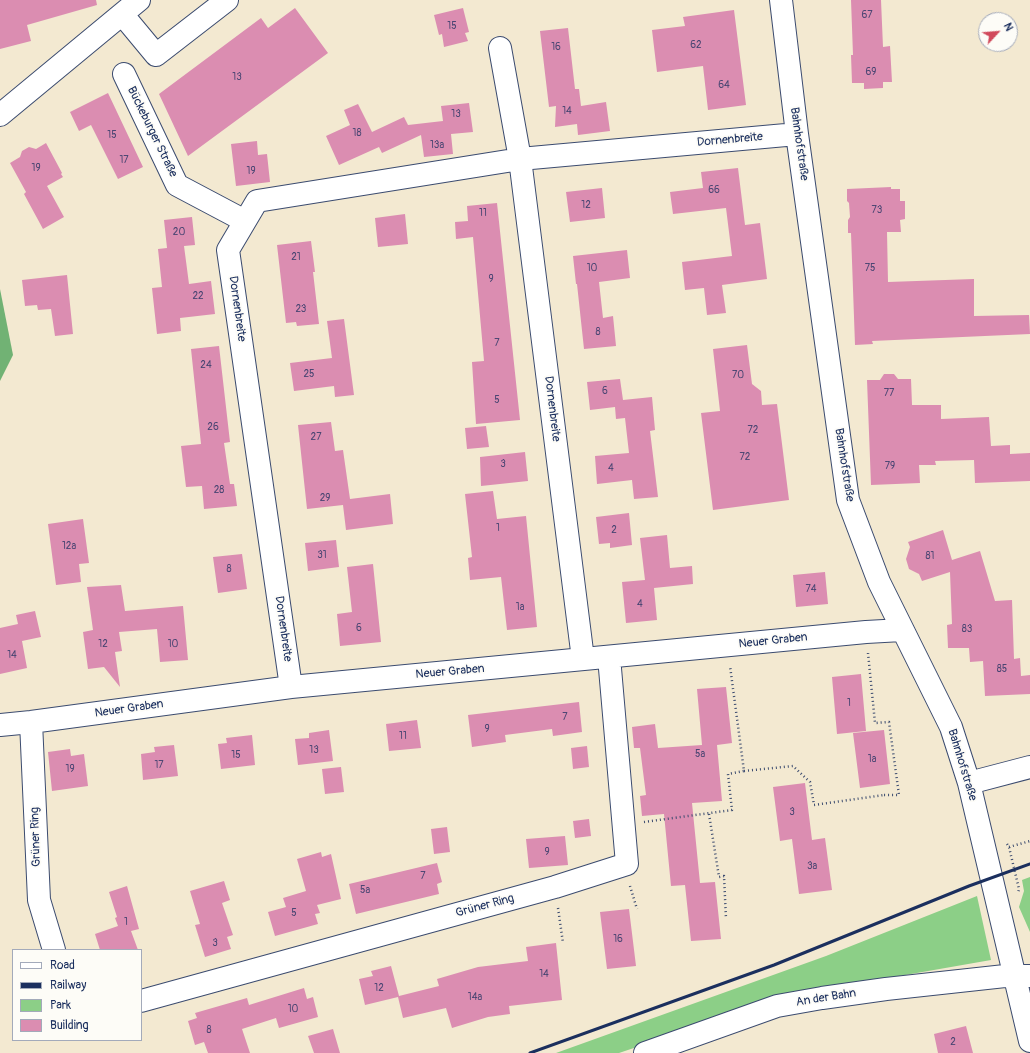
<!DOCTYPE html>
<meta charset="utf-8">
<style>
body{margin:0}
#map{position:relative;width:1030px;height:1053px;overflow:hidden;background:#f3e9d1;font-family:Pangolin,sans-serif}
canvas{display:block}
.legend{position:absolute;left:12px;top:949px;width:130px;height:92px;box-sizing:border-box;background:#fdfcf7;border:1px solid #a3aaba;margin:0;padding:5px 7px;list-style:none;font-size:12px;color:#1b2f5e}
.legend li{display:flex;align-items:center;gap:8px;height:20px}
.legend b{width:20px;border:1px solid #a3aaba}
.north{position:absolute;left:978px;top:12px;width:40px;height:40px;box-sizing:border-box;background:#fdfcf7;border:1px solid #a3aaba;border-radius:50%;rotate:64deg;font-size:11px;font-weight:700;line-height:16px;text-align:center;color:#1b2f5e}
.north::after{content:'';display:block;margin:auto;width:14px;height:18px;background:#d1495b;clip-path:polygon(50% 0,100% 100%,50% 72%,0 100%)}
</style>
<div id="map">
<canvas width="1030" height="1053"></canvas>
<ul class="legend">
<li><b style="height:5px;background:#fff"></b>Road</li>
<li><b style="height:5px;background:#1b2f5e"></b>Railway</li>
<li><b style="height:11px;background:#8ccf87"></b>Park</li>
<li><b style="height:11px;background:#db8db1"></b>Building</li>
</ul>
<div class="north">N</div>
</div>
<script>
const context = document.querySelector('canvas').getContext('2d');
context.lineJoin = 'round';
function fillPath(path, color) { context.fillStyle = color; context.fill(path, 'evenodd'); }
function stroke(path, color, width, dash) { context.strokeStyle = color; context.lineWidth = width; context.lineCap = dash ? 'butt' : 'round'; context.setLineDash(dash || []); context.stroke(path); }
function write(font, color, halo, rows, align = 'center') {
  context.font = font + ' Pangolin,sans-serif'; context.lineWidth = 3.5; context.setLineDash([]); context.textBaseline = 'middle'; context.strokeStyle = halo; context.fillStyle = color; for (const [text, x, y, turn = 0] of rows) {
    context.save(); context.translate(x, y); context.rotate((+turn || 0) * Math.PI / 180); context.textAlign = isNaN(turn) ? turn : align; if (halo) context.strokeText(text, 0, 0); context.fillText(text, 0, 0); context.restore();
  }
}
const green = new Path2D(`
 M1030 877V932L1019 907 1024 891 1022 880Z
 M977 896 991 960 791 995 619 1053H556L826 956Z`);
const forest = new Path2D(`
 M0 289 13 355 0 381Z`);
const building = new Path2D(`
 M0 0H96L97 5 27 25 31 41 0 49Z
 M851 0H881L883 47 890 46 892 82H883V88L864 89V83H852L851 55H853Z
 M295 8 328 53 188 156 159 94 261 18 268 28Z
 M463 8 469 32 465 33 468 41 444 47 442 34 439 35 434 15Z
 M734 10 746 105 708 110 703 66 657 72 652 30 685 26 683 17Z
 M568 28 575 89H579L581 106 606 102 610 131 578 135 577 124 555 127 556 106 549 107 540 31Z
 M108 93 143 167 118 179 91 125 79 131 70 112Z
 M469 103 473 132 451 134 453 154 424 157 421 135 382 153 379 147 339 165 326 136 350 125 344 110 358 104 372 132 404 117 408 125 443 121 441 106Z
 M257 141 258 155 267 154 270 182 236 186 231 144Z
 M46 143 62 173 61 174 63 177 47 186 64 217 43 229 24 194 26 192 10 163 20 157 22 151 29 147 36 149Z
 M738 168 745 225 760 223 767 279 722 285 726 313 707 315 704 288 685 290 682 262 732 256 726 208 673 214 670 192 703 188 701 172Z
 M891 187V189H900V201H905V219L900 220 901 232H887L888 282 974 279V316L1029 315 1030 334 872 341 873 344 855 345 851 233H848V220L850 217 849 203 847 201V189Z
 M602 188 605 218 570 222 566 192Z
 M497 203 520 420 476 424 472 362 484 361 473 237 456 239 455 222 468 221 467 206Z
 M405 214 408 244 378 247 375 218Z
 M192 217 195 245 184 246 189 284 211 281 215 314 180 318 181 331 157 334 152 288 162 287 158 249 167 248 164 220Z
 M311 241 315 272H313L319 324 297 326 296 322 286 323 277 245Z
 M627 250 630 278 599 282 603 318 613 316 616 346 584 349 577 284H576L573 256Z
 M67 275 73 334 55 336 51 309 38 310 37 305 25 306 22 280Z
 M344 319 354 395 335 397 334 386 294 391 290 363 332 358 327 321Z
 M747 345 752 384 761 391 762 405 777 404 789 500 713 510 701 413 720 411 713 349Z
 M219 346 230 442 224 443 230 484H234L237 506 204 509 202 486 186 487 181 446 201 444 191 349Z
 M884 374H894L898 379H911L912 405H941V419L989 417 991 446 1010 445V454L1030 453V481L975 483 974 460 935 461 936 465H919L920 483 871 485 867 380H880Z
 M620 379 623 400 652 397 655 430 650 431 658 497 634 499 632 480 597 484 595 456 629 453 625 418 616 419 615 407 590 410 587 382Z
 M331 422 335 451 343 450 350 499 390 494 393 524 346 530 343 505 307 509 298 425Z
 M486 426 489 447 467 449 465 428Z
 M525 452 528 481 481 486 480 457Z
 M493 491 497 519 526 516 537 627 507 630 501 577 470 580 468 558 472 557 465 494Z
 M629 513 632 545 610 548V543L599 544 596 517Z
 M83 519 89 563 79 564 81 582 56 585 48 524Z
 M943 530 952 560 980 551 995 601 1012 600 1014 659 1020 658 1021 676 1030 675V694L985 696 983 661 970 662 969 648H948L947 625 952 624 950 572 922 581 919 574 909 569 906 559 910 547 908 542Z
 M667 535 670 568 692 566 693 584 654 588 657 620 626 623 622 582 645 580 640 538Z
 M336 540 339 567 308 571 305 543Z
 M242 554 247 589 218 593 213 557Z
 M373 564 381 642 340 646 337 614 352 612 347 567Z
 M825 572 828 604 796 607 793 575Z
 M121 585 125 611 183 606 188 660 160 662 157 629 119 632 122 651 115 652 120 687 104 667 88 669 83 632 93 630 87 587Z
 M35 611 41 637 22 641 27 668 0 674V628L18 624 16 615Z
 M861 674 866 731 837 734 832 677Z
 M726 687 732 743 717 745 722 801 692 803 700 883 715 882 721 939 691 941 685 885 671 886 664 814 642 816 640 796 646 795 640 748H634L632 727 655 724 658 748 702 745 697 689Z
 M579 702 582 732 553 736 552 729 505 735 506 742 472 747 468 715Z
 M417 720 421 748 389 751 386 724Z
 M329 730 333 761 298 765 295 739 309 738V733Z
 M884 730 890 784 860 788 853 733Z
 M252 735 255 765 221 769 218 744 227 743 226 738Z
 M174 745 178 776 143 780 141 754 155 752 154 747Z
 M587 746 589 767 573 769 571 748Z
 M70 749 71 756 84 754 88 786 52 791 48 752Z
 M341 767 344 792 325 794 322 769Z
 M805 783 812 840 825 838 832 890 799 894 792 839 780 841 773 787Z
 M589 819 591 836 575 838 573 821Z
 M447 827 450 852 434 854 431 829Z
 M565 836 568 865 529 868 526 839Z
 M321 852 322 857 331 854 341 899 317 905 320 913 315 914 318 924 275 936 268 912 286 907 283 898 306 891 297 859Z
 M437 863 442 882 437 884 439 894 356 914 349 884Z
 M224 881 230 900 222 903 233 935 227 937 231 949 205 957 195 925 200 924 190 891Z
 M127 886 139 929 131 931 138 950H100L95 934 118 926 115 918 117 917 109 892Z
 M629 909 636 966 607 969 600 912Z
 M556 943 562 1000 509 1006 510 1014 488 1017 452 1028 446 1008 403 1018 398 997 365 1005 359 979 373 976 371 971 391 966 399 996 439 986 437 979 478 967 528 961 526 947Z
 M304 988 307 999 313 997 318 1017 279 1028 276 1018 242 1029 250 1053H208L204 1042 195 1045 188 1021 197 1018 195 1013 247 998 249 1005Z
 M966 1026 973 1053H938L934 1034Z
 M333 1029 340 1053H314L308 1036Z`);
const path = new Path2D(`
 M868 653 875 723 889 722 899 795H883
 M744 771 793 766 810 782 814 805 884 795
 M709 814 719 877 724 876 726 919
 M644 822 732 810 728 774 744 771 730 666
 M1007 844 1009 847 1019 889 1018 893
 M1009 847 1030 841
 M630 886 637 909
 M558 908 563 943`);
const minor = new Path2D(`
 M781 0 797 134 848 500 879 582 951 727 969 783 1030 1041
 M122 14 156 55 227 0
 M500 48 520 159 583 659
 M124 74 177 185 245 221
 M0 115 139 0
 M291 687 228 250 257 201 520 159 797 134
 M31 722 39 900 54 950
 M0 725 31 722 291 687 866 632 902 630
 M969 783 1030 767
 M141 1001 555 887 627 864 609 657
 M645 1053 777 1006 822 998 886 989 1005 976H1029`);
const rail = new Path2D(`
 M530 1053 774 965 969 886 1030 864`);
const numberNames = [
 ["67",867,15],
 ["15",452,26],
 ["62",696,45],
 ["16",556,47],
 ["69",871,72],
 ["13",237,77],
 ["64",724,85],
 ["14",567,111],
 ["13",456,114],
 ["18",357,133],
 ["15",112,135],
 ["13a",437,145],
 ["17",124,160],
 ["19",36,168],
 ["19",251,171],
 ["66",714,190],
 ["12",586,205],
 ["73",877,210],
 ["11",483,213],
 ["20",179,232],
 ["21",296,257],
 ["10",592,268],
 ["75",870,268],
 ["9",491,279],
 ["22",198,296],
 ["23",301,309],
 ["8",598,332],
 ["7",497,343],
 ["24",206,365],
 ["25",309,374],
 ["70",738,375],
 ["6",605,391],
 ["77",889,393],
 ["5",497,400],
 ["26",213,427],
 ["72",753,430],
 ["27",316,437],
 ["72",745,457],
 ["3",503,464],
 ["79",890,466],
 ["4",611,468],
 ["28",219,490],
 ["29",325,498],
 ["1",498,528],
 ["2",614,530],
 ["12a",69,546],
 ["31",322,555],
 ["81",930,556],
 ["8",229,569],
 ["74",811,589],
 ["4",640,604],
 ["1a",520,607],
 ["6",359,628],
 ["83",967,629],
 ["12",103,644],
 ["10",173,644],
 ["14",12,655],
 ["85",1002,669],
 ["1",849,703],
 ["7",565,717],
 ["9",487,729],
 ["11",403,736],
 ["13",314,750],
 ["5a",700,754],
 ["15",236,755],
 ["1a",872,759],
 ["17",159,765],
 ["19",70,769],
 ["3",792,812],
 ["9",547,852],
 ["3a",812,866],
 ["7",423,876],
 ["5a",365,890],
 ["5",294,913],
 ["1",126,922],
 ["16",618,939],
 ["3",215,943],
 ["14",544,974],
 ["12",379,988],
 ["14a",475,997],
 ["10",293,1009],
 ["8",209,1030],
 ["2",953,1042]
];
const streetNames = [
 ["Bückeburger Straße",152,132,64],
 ["Dornenbreite",730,140,-5],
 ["Bahnhofstraße",799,144,82],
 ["Dornenbreite",237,309,82],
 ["Dornenbreite",552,409,83],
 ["Bahnhofstraße",844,465,81],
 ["Dornenbreite",283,629,82],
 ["Neuer Graben",773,641,-6],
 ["Neuer Graben",450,672,-5],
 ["Neuer Graben",129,709,-8],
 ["Bahnhofstraße",962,765,73],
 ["Grüner Ring",36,837,-92],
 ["Grüner Ring",485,906,-15],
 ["An der Bahn",826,998,-9]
];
fillPath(green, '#8ccf87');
fillPath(forest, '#71b274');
fillPath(building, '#db8db1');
stroke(minor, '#3b4b6f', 24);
stroke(path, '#3b4b6f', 2.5, [1, 3]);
stroke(minor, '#fff', 22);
stroke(rail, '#1b2f5e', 3);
write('10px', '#4b4673', null, numberNames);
write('12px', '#1b2f5e', '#fdfcf7', streetNames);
</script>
